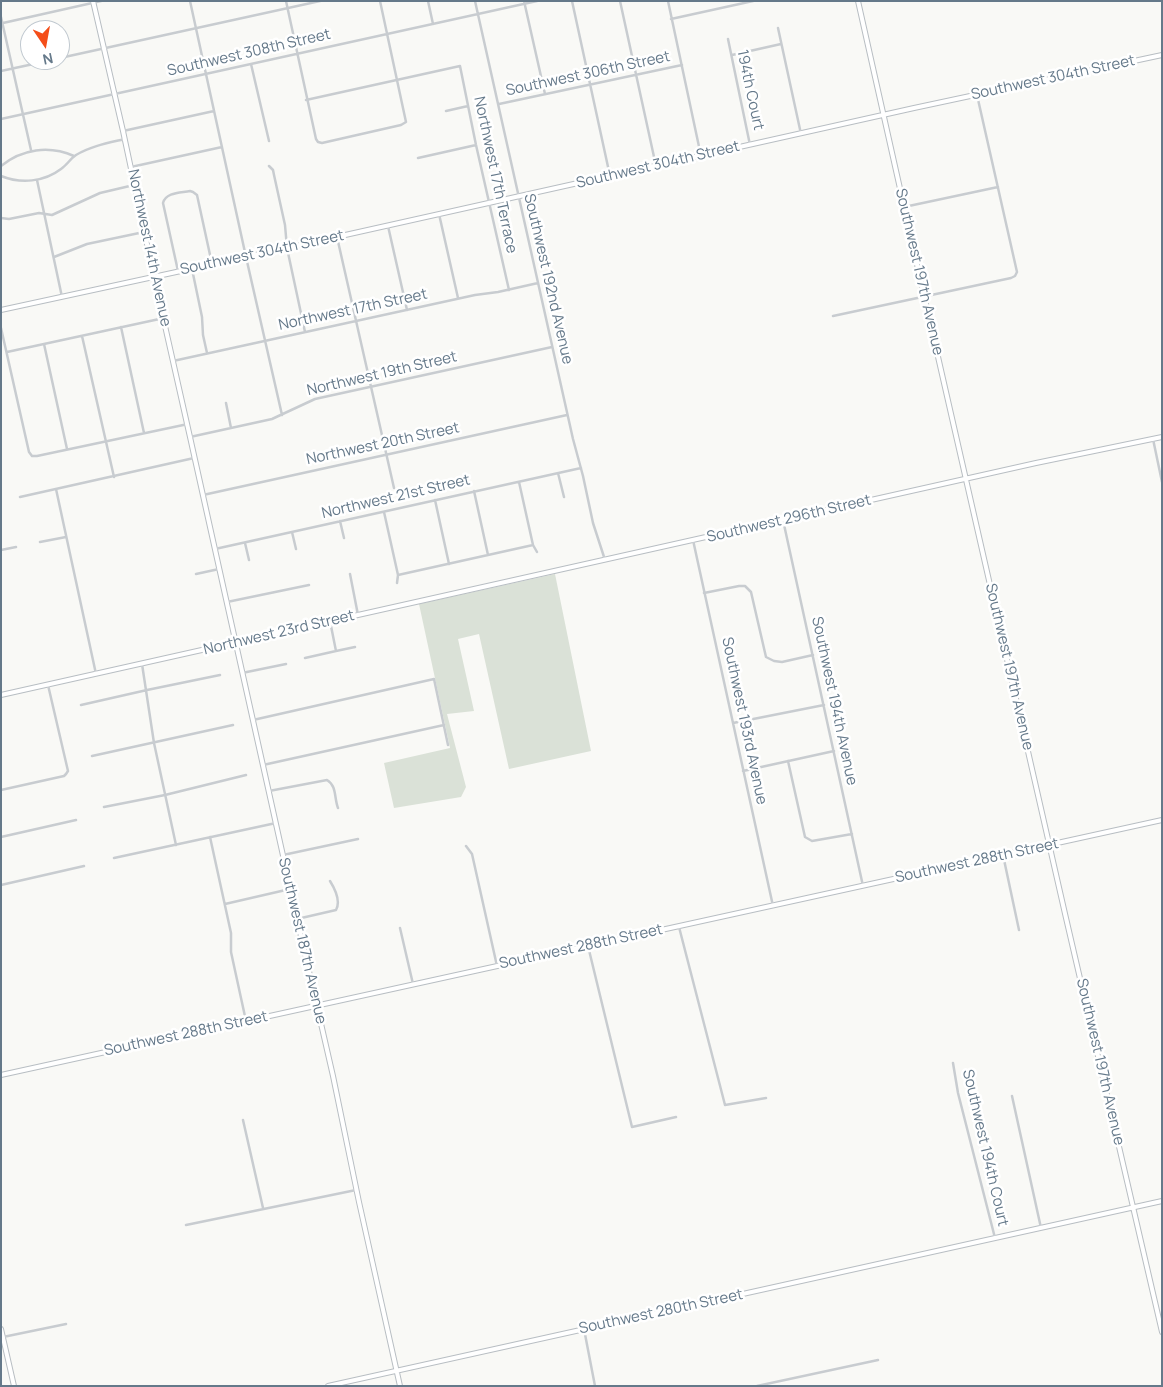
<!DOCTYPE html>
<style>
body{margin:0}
#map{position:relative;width:1163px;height:1387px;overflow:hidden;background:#f9f9f6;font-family:Manrope,sans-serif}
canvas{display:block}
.frame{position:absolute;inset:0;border:2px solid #65798a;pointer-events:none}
.north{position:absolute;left:20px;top:20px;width:50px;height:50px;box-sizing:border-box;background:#fff;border:1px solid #c1c9d0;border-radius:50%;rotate:168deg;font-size:14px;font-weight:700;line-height:20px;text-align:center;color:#65798a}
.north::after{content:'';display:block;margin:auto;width:18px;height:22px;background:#f44e1a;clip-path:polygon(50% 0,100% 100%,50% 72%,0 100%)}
</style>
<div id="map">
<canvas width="1163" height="1387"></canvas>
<div class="frame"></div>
<div class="north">N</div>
</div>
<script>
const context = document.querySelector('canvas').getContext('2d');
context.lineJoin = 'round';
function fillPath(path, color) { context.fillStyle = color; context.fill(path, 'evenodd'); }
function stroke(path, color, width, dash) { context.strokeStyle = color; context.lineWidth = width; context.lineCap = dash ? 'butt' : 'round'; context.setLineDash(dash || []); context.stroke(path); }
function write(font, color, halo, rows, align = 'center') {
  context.font = font + ' Manrope,sans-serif'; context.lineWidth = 5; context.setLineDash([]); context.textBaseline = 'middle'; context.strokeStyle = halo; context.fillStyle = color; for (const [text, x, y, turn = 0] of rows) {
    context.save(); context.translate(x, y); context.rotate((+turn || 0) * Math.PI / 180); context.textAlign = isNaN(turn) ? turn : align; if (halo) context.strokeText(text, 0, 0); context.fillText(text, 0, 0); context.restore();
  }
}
const green = new Path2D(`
 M555 574 591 751 509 769 479 634 458 639 474 711 447 714 466 787 461 797 394 808 384 763 450 748 419 604Z`);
const street = new Path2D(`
 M190 1 246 257 282 415
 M286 1 316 139 318 142 322 143 401 125 406 122 380 1
 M428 1 433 24
 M475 1 573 439 583 476 593 523 605 560
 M524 1 545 94
 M572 1 610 176
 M620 1 656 166
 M668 1 701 156
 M1 17 31 150
 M671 19 753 1
 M3 23 101 1
 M778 28 801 134
 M728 39 750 145
 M732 55 781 44
 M60 58 320 1
 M251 64 269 141
 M1 71 52 60
 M306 100 460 66 476 145 509 290
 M499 104 682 65
 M446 111 468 106
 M1 119 537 1
 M123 131 214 111
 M418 158 476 145
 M1 166C22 149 49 145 74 156
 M269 166 273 170 274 175 285 225 287 248 305 332
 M131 167 222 147
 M1 176C21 184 44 182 61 169 67 165 70 159 76 155 91 146 108 143 125 139
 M37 180 62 297
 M904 207 998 187
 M439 214 458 298
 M1 218 9 219 39 213 52 215 100 193 134 185
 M388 226 407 310
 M337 237 394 488
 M54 257 87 244 144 232
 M192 269 202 317 203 335 207 353
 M178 271 163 203C166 192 181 193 190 191L193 192 197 195 212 264
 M833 316 1011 278 1015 276 1017 272 977 95
 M121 327 144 433
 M1 328 29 452 32 456H37L188 424
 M82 336 114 477
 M44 344 67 449
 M7 352 164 318
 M173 361 475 295 498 292 538 283
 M226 403 231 428
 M190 437 272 419 315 399 552 347
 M1153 439 1162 482
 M558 473 564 497
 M519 482 533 545 537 552
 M56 489 96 674
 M474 491 488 555
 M203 495 567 415
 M20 497 194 458
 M435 500 449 564
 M384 512 398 575 397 583
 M783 520 863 886
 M340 521 344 538
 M292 532 296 549
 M693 540 773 906
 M40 542 66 537
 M245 543 249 560
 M215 549 581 468
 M1 550 16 547
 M196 574 219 569
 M350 574 358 615
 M398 575 533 545
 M704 593 739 586H745L751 592 766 657 774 661 782 662 813 655
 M227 602 309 585
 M336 651 355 647
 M305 658 336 651 330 621
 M142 664 154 743 176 845
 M242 673 286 664
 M81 705 147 690 220 675
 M253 720 434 679 448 745
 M733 723 824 705
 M92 756 233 725
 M788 761 805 837 812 841 852 834
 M263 765 444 725
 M743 771 834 751
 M1 790 64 776 66 774 68 771 48 685
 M269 791 327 780C337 786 334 798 338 808
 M104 807 165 795 246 775
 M1 837 76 820
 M210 837 231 933V952L246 1021
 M466 846 472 854 497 966
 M283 855 358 839
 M1003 855 1019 930
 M114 858 276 823
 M1 885 84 866
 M225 904 290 889
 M297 919 336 910C341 901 335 889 330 881
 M679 927 725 1105 766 1098
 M400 928 413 984
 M588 946 632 1127 676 1117
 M953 1063 958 1093 995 1238
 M1012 1096 1041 1228
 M243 1120 263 1208
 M186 1225 356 1190
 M584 1329 595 1386
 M3 1337 66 1324
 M757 1386 878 1360`);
const secondary = new Path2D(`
 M93 1 123 131 154 277 190 437 300 932 333 1076 359 1202 400 1386
 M858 1C926 307 996 613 1066 918 1097 1056 1131 1194 1162 1332
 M1 310 287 248 914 108 1162 55
 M1 695 1036 463 1162 437
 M1 1075 1162 820
 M1 1329 14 1386
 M328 1386 1162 1201`);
const streetNames = [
 ["Southwest 308th Street",249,53,-13],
 ["Southwest 306th Street",588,74,-12],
 ["Southwest 304th Street",1053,78,-12],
 ["194th Court",750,90,78],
 ["Southwest 304th Street",658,165,-13],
 ["Northwest 17th Terrace",495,175,78],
 ["Northwest 14th Avenue",149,248,78],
 ["Southwest 304th Street",262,253,-12],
 ["Southwest 197th Avenue",919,272,77],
 ["Southwest 192nd Avenue",548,279,77],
 ["Northwest 17th Street",353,310,-12],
 ["Northwest 19th Street",382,374,-13],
 ["Northwest 20th Street",383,444,-12],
 ["Northwest 21st Street",396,497,-13],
 ["Southwest 296th Street",789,519,-13],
 ["Northwest 23rd Street",279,633,-13],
 ["Southwest 197th Avenue",1009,667,77],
 ["Southwest 194th Avenue",834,701,78],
 ["Southwest 193rd Avenue",744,721,78],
 ["Southwest 288th Street",977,861,-12],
 ["Southwest 187th Avenue",302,941,77],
 ["Southwest 288th Street",581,947,-12],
 ["Southwest 288th Street",186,1034,-12],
 ["Southwest 197th Avenue",1100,1062,77],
 ["Southwest 194th Court",985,1148,77],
 ["Southwest 280th Street",661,1312,-12]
];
fillPath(green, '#dae1d7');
stroke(secondary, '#b8bec3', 6);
stroke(street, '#c8ccd0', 2.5);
stroke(secondary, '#fff', 4);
write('15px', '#65798a', '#fff', streetNames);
</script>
